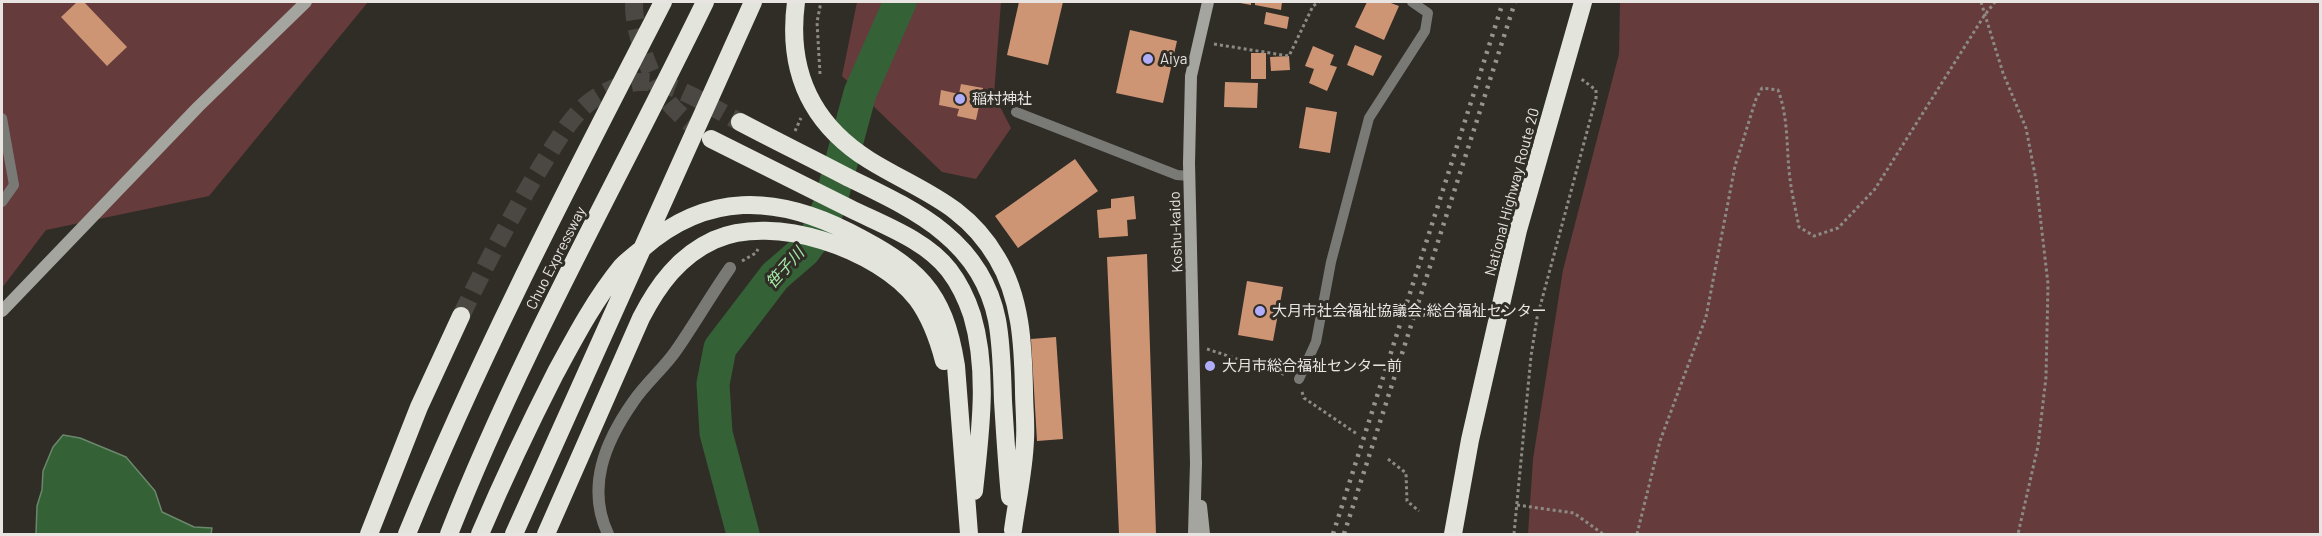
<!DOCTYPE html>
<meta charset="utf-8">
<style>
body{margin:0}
#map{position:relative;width:2322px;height:536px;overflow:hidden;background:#302d27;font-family:Barlow,sans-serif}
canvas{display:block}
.frame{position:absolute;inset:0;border:3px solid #e7e4e1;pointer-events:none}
</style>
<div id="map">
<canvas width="2322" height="536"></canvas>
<div class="frame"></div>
</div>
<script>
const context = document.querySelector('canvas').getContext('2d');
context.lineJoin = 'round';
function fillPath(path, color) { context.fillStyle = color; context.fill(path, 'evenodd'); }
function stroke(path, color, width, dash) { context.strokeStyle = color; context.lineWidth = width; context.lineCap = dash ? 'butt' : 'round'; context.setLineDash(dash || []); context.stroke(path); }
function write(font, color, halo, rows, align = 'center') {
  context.font = font + ' Barlow,"Noto Sans JP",sans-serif'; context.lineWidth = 6; context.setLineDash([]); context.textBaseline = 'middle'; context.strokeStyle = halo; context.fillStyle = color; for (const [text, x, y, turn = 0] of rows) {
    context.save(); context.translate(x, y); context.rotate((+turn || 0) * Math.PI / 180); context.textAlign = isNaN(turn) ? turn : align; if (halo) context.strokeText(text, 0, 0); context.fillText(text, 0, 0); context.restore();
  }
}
const green = new Path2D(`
 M2 2H368L209 196 46 230 2 288Z
 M857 2H1001L994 95 1011 128 976 179 942 172 842 76Z
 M1620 2H2320V534H1528L1533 459 1563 270 1619 54Z`);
const water = new Path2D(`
 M63 435 80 438 126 457 155 491 162 512 194 527 212 528 211 534H36L37 506 42 490 43 471 53 447Z`);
const river = new Path2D(`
 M743 534 716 433 713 384 720 348 775 276 804 251 818 232 830 204 860 93 900 2`);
const building = new Path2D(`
 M77 2H84L127 47 107 66 61 17Z
 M1019 2H1063L1048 65 1007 55Z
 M1235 2H1251V5Z
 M1255 2H1282L1281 10 1255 5Z
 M1367 2H1388L1399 6 1384 40 1355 27Z
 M1266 12 1289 17 1287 29 1264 24Z
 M1130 30 1177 41 1163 103 1116 93Z
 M1355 45 1382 56 1373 76 1347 65Z
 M1313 46 1334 55 1330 65 1337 67 1327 91 1309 83 1314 69 1305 66Z
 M1251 53H1266V79H1251Z
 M1289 56 1290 70 1271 71 1270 57Z
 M1225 82 1258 83 1257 108 1224 107Z
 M961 84 983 88 976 120 957 116 959 109 939 105 941 90 959 94Z
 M1306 107 1337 112 1330 153 1299 148Z
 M1075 159 1098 191 1018 248 995 216Z
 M1134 196 1136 219 1127 220 1128 236 1099 238 1097 210 1111 208V199Z
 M1147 254 1156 534H1119L1107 257Z
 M1247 281 1283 287 1273 341 1238 335Z
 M1056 337 1063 439 1037 441 1031 339Z`);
const highwayTunnel = new Path2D(`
 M634 2C633 30 649 75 665 98 676 113 692 125 707 136
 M461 316C487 262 514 210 545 160 557 141 569 120 586 105 605 89 632 78 657 83 686 89 714 109 740 122`);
const path = new Path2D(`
 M1981 2 2003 73 2026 128 2036 180 2048 284 2046 377 2038 446 2018 534
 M1214 44 1289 56 1313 6 1319 2
 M820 74 817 22 821 2
 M795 131 801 118
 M742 261 756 253 758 249
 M1207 349 1286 375
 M1302 392 1304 398 1357 434
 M1388 459 1406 473 1407 501 1419 511
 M1517 505 1574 513 1603 534
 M1514 534 1531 356 1537 318 1596 98V90L1580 78
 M1637 534 1660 441 1706 317 1735 166 1756 99 1762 88 1778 90C1789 119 1786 149 1790 179 1792 195 1796 211 1799 227L1814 236 1838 228 1875 189 1984 16 1995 2`);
const lane = new Path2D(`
 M1016 112 1177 175 1189 176
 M2 118 14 185 2 202
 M1299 379 1316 342 1331 262 1369 118 1425 31 1428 13 1412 2`);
const street = new Path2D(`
 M608 534C586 487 605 442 633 402 645 384 662 370 675 352 694 325 711 295 730 268`);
const secondary = new Path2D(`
 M2 311 198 107 306 2
 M1201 506 1204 534
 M1194 534 1196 463 1189 163 1191 76 1208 2`);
const highway = new Path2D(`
 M796 2C787 70 810 123 869 160 919 191 965 203 997 258 1021 298 1023 344 1024 390 1024 406 1026 423 1025 440 1024 470 1017 500 1013 530
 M740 122C776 141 813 159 849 178 915 210 981 240 997 320 1002 347 1002 374 1003 401 1005 433 1007 465 1010 497
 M711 139C757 162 803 185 849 208 883 225 926 240 949 270 959 283 967 300 972 315 989 372 980 434 974 491
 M369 534 419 407 461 316
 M407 534C481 352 573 177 663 2
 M449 534C521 351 619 179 705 2
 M480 534C503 480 528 427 555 374 575 337 595 299 622 266 628 260 636 254 643 248 707 192 776 195 849 232 917 267 944 289 956 366L969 534
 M514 534 753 2
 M546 534 641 318C658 285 679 256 714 240 774 213 878 249 917 299 931 318 938 338 944 361
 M1453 534 1470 440 1518 230 1583 2`);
const rail = new Path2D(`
 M1333 534 1503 2
 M1344 534 1515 2`);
const markers = [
 [1148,59,6,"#b0aefa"],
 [960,99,6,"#b0aefa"],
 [1260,311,6,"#b0aefa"],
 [1210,366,6,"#b0aefa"]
];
const poiNames = [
 ["Aiya",1160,59],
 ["稲村神社",972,99],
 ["大月市社会福祉協議会;総合福祉センター",1272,311],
 ["大月市総合福祉センター前",1222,366]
];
const streetNames = [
 ["National Highway Route 20",1512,192,-75],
 ["Koshu-kaido",1176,232,-92],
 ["Chuo Expressway",556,258,-63]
];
const waterNames = [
 ["笹子川",785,268,-48]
];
fillPath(green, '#653b3c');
fillPath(water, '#356137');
stroke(water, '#6a886a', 1.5);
stroke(river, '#356137', 33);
fillPath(building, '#ce9574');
stroke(highwayTunnel, '#4b4843', 18, [18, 9]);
stroke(path, '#8d8a85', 3, [3, 3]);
stroke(lane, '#797a76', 10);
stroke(street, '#797a76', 12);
stroke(secondary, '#a4a59f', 12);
stroke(highway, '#e3e4db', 18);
stroke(rail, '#97948f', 4.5, [3, 6]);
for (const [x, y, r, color] of markers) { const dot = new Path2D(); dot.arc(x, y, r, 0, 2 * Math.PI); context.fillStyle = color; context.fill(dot); stroke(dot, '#302d27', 2); }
write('15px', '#e7e4e1', '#302d27', poiNames, 'left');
write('15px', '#e7e4e1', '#302d27', streetNames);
write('italic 16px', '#a5e9a7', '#302d27', waterNames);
</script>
